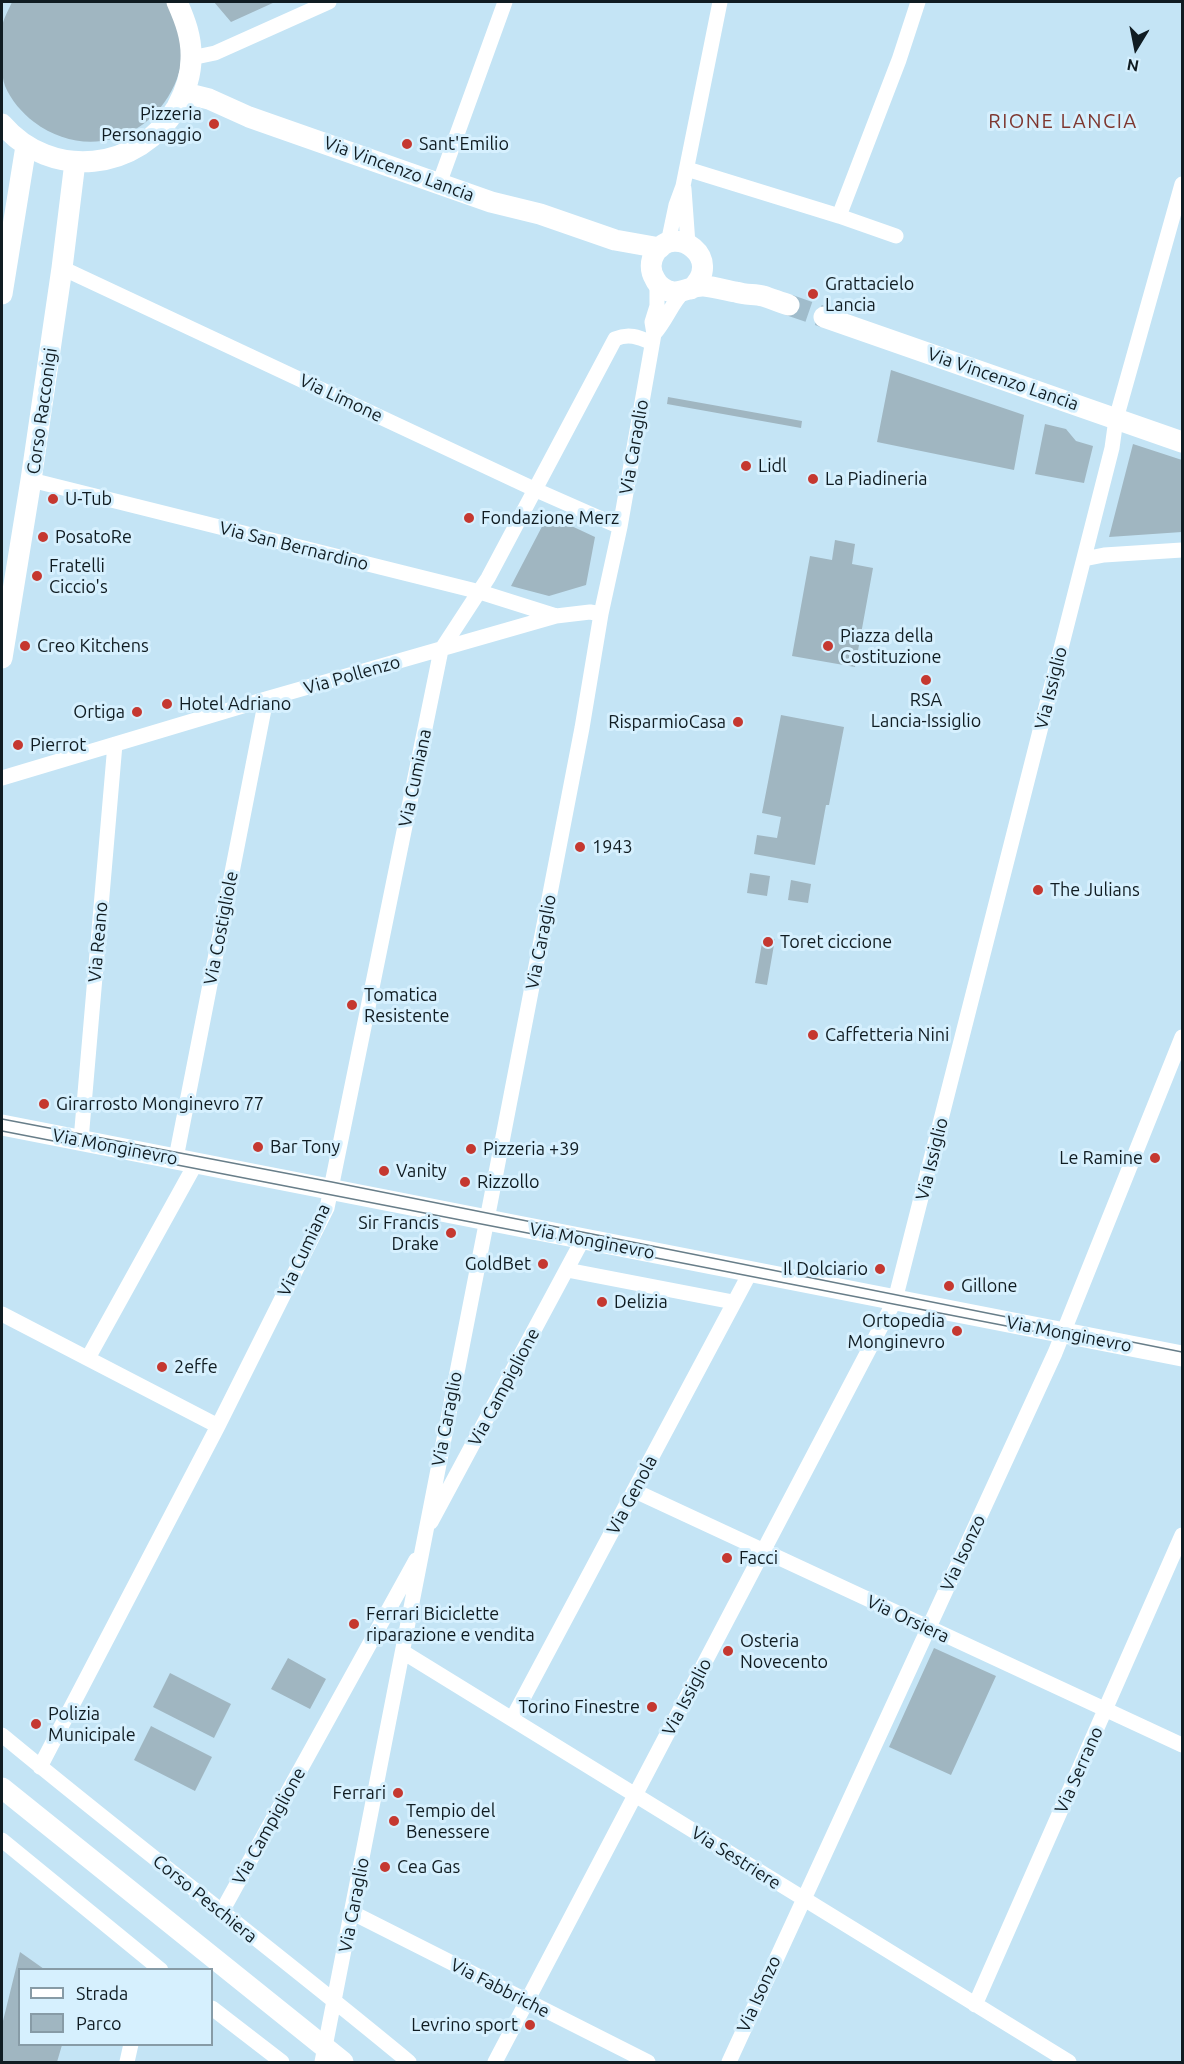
<!DOCTYPE html>
<style>
body{margin:0}
#map{position:relative;width:1184px;height:2064px;overflow:hidden;background:#c4e4f5;font-family:Ubuntu,sans-serif}
canvas{display:block}
.frame{position:absolute;inset:0;border:3px solid #101c22;pointer-events:none}
.legend{position:absolute;left:18px;top:1968px;width:195px;height:78px;box-sizing:border-box;background:#d6f0fe;border:2px solid #879ba6;margin:0;padding:8px 10px;list-style:none;font-size:18px;color:#101c22}
.legend li{display:flex;align-items:center;gap:12px;height:30px}
.legend b{width:30px;border:2px solid #879ba6}
.north{position:absolute;left:1106px;top:18px;width:60px;height:60px;-webkit-text-stroke:4px #d6f0fe;paint-order:stroke;rotate:190deg;font-size:16px;font-weight:700;line-height:24px;text-align:center;color:#101c22}
.north::after{content:'';display:block;margin:auto;width:21px;height:27px;background:#101c22;clip-path:polygon(50% 0,100% 100%,50% 72%,0 100%)}
</style>
<div id="map">
<canvas width="1184" height="2064"></canvas>
<div class="frame"></div>
<ul class="legend">
<li><b style="height:8px;background:#fff"></b>Strada</li>
<li><b style="height:16px;background:#a0b6c1"></b>Parco</li>
</ul>
<div class="north">N</div>
</div>
<script>
const context = document.querySelector('canvas').getContext('2d');
context.lineJoin = 'round';
function fillPath(path, color) { context.fillStyle = color; context.fill(path, 'evenodd'); }
function stroke(path, color, width, dash) { context.strokeStyle = color; context.lineWidth = width; context.lineCap = dash ? 'butt' : 'round'; context.setLineDash(dash || []); context.stroke(path); }
function write(font, color, halo, rows, align = 'center') {
  context.font = font + ' Ubuntu,sans-serif'; context.lineWidth = 6; context.setLineDash([]); context.textBaseline = 'middle'; context.strokeStyle = halo; context.fillStyle = color; for (const [text, x, y, turn = 0] of rows) {
    context.save(); context.translate(x, y); context.rotate((+turn || 0) * Math.PI / 180); context.textAlign = isNaN(turn) ? turn : align; if (halo) context.strokeText(text, 0, 0); context.fillText(text, 0, 0); context.restore();
  }
}
const green = new Path2D(`
 M12 2H168C183 35 189 64 168 97 138 145 79 156 34 122 22 113 11 100 5 86 1 74 2 62 2 50 2 43 0 34 2 27 3 19 9 9 12 2Z
 M214 2H275L231 22Z
 M891 370 1024 415 1014 470 877 442Z
 M668 397 802 421 801 428 667 404Z
 M1045 424 1066 429 1076 441 1093 446 1084 483 1035 474Z
 M1133 444 1182 460V532L1109 537Z
 M548 515 595 537 586 585 549 596 511 586Z
 M835 540 855 544 852 564 873 568 855 667 792 656 810 556 832 560Z
 M781 715 844 727 829 805H826L815 865 754 854 757 835 777 838 781 817 762 813Z
 M750 873 770 876 767 896 747 893Z
 M791 880 811 884 808 903 788 900Z
 M763 937 775 939 767 985 755 983Z
 M934 1648 996 1676 951 1775 889 1747Z
 M288 1658 326 1679 310 1709 271 1689Z
 M170 1673 231 1704 214 1738 153 1707Z
 M151 1726 212 1757 195 1791 134 1760Z
 M20 1952 44 1969 20 1970V2044L62 2045 57 2062H2V2025Z`);
const secondaryTunnel = new Path2D(`
 M789 305 824 317`);
const street = new Path2D(`
 M191 58 215 53 329 2
 M687 169 839 216 896 236
 M439 184 505 2
 M684 189 688 244
 M839 216 899 60 918 2
 M668 243 676 205 683 186 720 2
 M62 268 536 490 620 527
 M654 334C666 321 671 304 684 291
 M31 480 480 592 556 616
 M1084 559 1104 555 1182 550
 M2 778 266 699 556 616 590 612 601 614
 M81 1140 115 744
 M176 1158 266 699
 M567 1270 733 1302
 M2 1314 218 1426
 M88 1358 196 1163
 M635 1491 1182 1745
 M431 1522 583 1239
 M403 1652 1069 2062
 M512 1719 751 1271
 M2 1735C136 1846 275 1951 409 2062
 M40 1767 218 1426 327 1208 441 650 488 578 615 339C629 333 638 337 652 343
 M2 1840 161 1970
 M221 1913 416 1560
 M353 1913 648 2062
 M975 2005 1182 1535
 M212 2008 282 2062
 M127 2062 131 2044
 M322 2062 490 1204 582 728 601 614 620 527 654 334 652 322 657 306V283
 M495 2062 895 1300 1112 448 1116 419 1182 184
 M729 2062 1055 1353 1182 1037`);
const secondary = new Path2D(`
 M185 93 209 99 249 117 491 202 540 214 615 240 660 248
 M2 124C51 181 139 172 177 107 185 92 191 77 191 59 192 38 185 20 177 2
 M691 289C725 259 675 222 655 253 650 261 650 271 655 279 658 286 666 291 673 292 684 293 693 285 704 286 715 287 725 290 736 292 745 295 754 294 763 296 772 299 780 302 789 305
 M2 294 26 146
 M824 317 1182 442
 M2 658 31 480 62 268 75 162
 M2 1125 1182 1356
 M2 1788 343 2062`);
const tram = new Path2D(`
 M2 1119 332 1182 1182 1352
 M2 1131 1053 1335`);
const markers = [
 [214,124,6,"#c53830"],
 [407,144,6,"#c53830"],
 [813,294,6,"#c53830"],
 [746,466,6,"#c53830"],
 [813,479,6,"#c53830"],
 [53,499,6,"#c53830"],
 [469,518,6,"#c53830"],
 [43,537,6,"#c53830"],
 [37,576,6,"#c53830"],
 [25,646,6,"#c53830"],
 [828,646,6,"#c53830"],
 [926,680,6,"#c53830"],
 [167,704,6,"#c53830"],
 [137,712,6,"#c53830"],
 [738,722,6,"#c53830"],
 [18,745,6,"#c53830"],
 [580,847,6,"#c53830"],
 [1038,890,6,"#c53830"],
 [768,942,6,"#c53830"],
 [352,1005,6,"#c53830"],
 [813,1035,6,"#c53830"],
 [44,1104,6,"#c53830"],
 [258,1147,6,"#c53830"],
 [471,1149,6,"#c53830"],
 [1155,1158,6,"#c53830"],
 [384,1171,6,"#c53830"],
 [465,1182,6,"#c53830"],
 [451,1233,6,"#c53830"],
 [543,1264,6,"#c53830"],
 [880,1269,6,"#c53830"],
 [949,1286,6,"#c53830"],
 [602,1302,6,"#c53830"],
 [957,1331,6,"#c53830"],
 [162,1367,6,"#c53830"],
 [727,1558,6,"#c53830"],
 [354,1624,6,"#c53830"],
 [728,1651,6,"#c53830"],
 [652,1707,6,"#c53830"],
 [36,1724,6,"#c53830"],
 [398,1793,6,"#c53830"],
 [394,1821,6,"#c53830"],
 [385,1867,6,"#c53830"],
 [530,2025,6,"#c53830"]
];
const poiNames = [
 ["Pizzeria",202,114,"right"],
 ["Personaggio",202,135,"right"],
 ["Sant'Emilio",419,144],
 ["Grattacielo",825,284],
 ["Lancia",825,305],
 ["Lidl",758,466],
 ["La Piadineria",825,479],
 ["U-Tub",65,499],
 ["Fondazione Merz",481,518],
 ["PosatoRe",55,537],
 ["Fratelli",49,566],
 ["Ciccio's",49,587],
 ["Piazza della",840,636],
 ["Costituzione",840,657],
 ["Creo Kitchens",37,646],
 ["RSA",926,700,"center"],
 ["Lancia-Issiglio",926,721,"center"],
 ["Hotel Adriano",179,704],
 ["Ortiga",125,712,"right"],
 ["RisparmioCasa",726,722,"right"],
 ["Pierrot",30,745],
 ["1943",592,847],
 ["The Julians",1050,890],
 ["Toret ciccione",780,942],
 ["Tomatica",364,995],
 ["Resistente",364,1016],
 ["Caffetteria Nini",825,1035],
 ["Girarrosto Monginevro 77",56,1104],
 ["Bar Tony",270,1147],
 ["Pizzeria +39",483,1149],
 ["Le Ramine",1143,1158,"right"],
 ["Vanity",396,1171],
 ["Rizzollo",477,1182],
 ["Sir Francis",439,1223,"right"],
 ["Drake",439,1244,"right"],
 ["GoldBet",531,1264,"right"],
 ["Il Dolciario",868,1269,"right"],
 ["Gillone",961,1286],
 ["Delizia",614,1302],
 ["Ortopedia",945,1321,"right"],
 ["Monginevro",945,1342,"right"],
 ["2effe",174,1367],
 ["Facci",739,1558],
 ["Ferrari Biciclette",366,1614],
 ["riparazione e vendita",366,1635],
 ["Osteria",740,1641],
 ["Novecento",740,1662],
 ["Torino Finestre",640,1707,"right"],
 ["Polizia",48,1714],
 ["Municipale",48,1735],
 ["Ferrari",386,1793,"right"],
 ["Tempio del",406,1811],
 ["Benessere",406,1832],
 ["Cea Gas",397,1867],
 ["Levrino sport",518,2025,"right"]
];
const streetNames = [
 ["Via Vincenzo Lancia",399,169,20],
 ["Via Vincenzo Lancia",1003,379,19],
 ["Via Limone",341,398,25],
 ["Corso Racconigi",42,411,-82],
 ["Via Caraglio",634,447,-80],
 ["Via San Bernardino",294,546,14],
 ["Via Pollenzo",352,675,-16],
 ["Via Issiglio",1051,688,-76],
 ["Via Cumiana",415,778,-78],
 ["Via Costigliole",221,928,-79],
 ["Via Reano",98,942,-85],
 ["Via Caraglio",541,942,-79],
 ["Via Monginevro",115,1147,11],
 ["Via Issiglio",932,1159,-76],
 ["Via Monginevro",592,1241,11],
 ["Via Cumiana",304,1250,-65],
 ["Via Monginevro",1069,1334,11],
 ["Via Campiglione",504,1387,-62],
 ["Via Caraglio",447,1419,-79],
 ["Via Genola",632,1495,-62],
 ["Via Isonzo",963,1553,-65],
 ["Via Orsiera",908,1619,25],
 ["Via Issiglio",687,1697,-62],
 ["Via Serrano",1079,1770,-66],
 ["Via Campiglione",269,1826,-61],
 ["Via Sestriere",736,1858,32],
 ["Corso Peschiera",205,1899,39],
 ["Via Caraglio",354,1905,-79],
 ["Via Fabbriche",500,1988,27],
 ["Via Isonzo",759,1994,-66]
];
const neighbourhoodNames = [
 ["RIONE LANCIA",1063,121]
];
fillPath(green, '#a0b6c1');
stroke(secondaryTunnel, '#a0bccb', 21, [21, 10]);
stroke(street, '#fff', 15);
stroke(secondary, '#fff', 21);
stroke(tram, '#687e89', 1.5);
for (const [x, y, r, color] of markers) { const dot = new Path2D(); dot.arc(x, y, r, 0, 2 * Math.PI); context.fillStyle = color; context.fill(dot); stroke(dot, '#d6f0fe', 2); }
write('18px', '#101c22', '#d6f0fe', poiNames, 'left');
write('18px', '#101c22', '#d6f0fe', streetNames);
context.letterSpacing = '1.5px';
write('20px', '#7e3730', '#d6f0fe', neighbourhoodNames);
context.letterSpacing = '0px';
</script>
